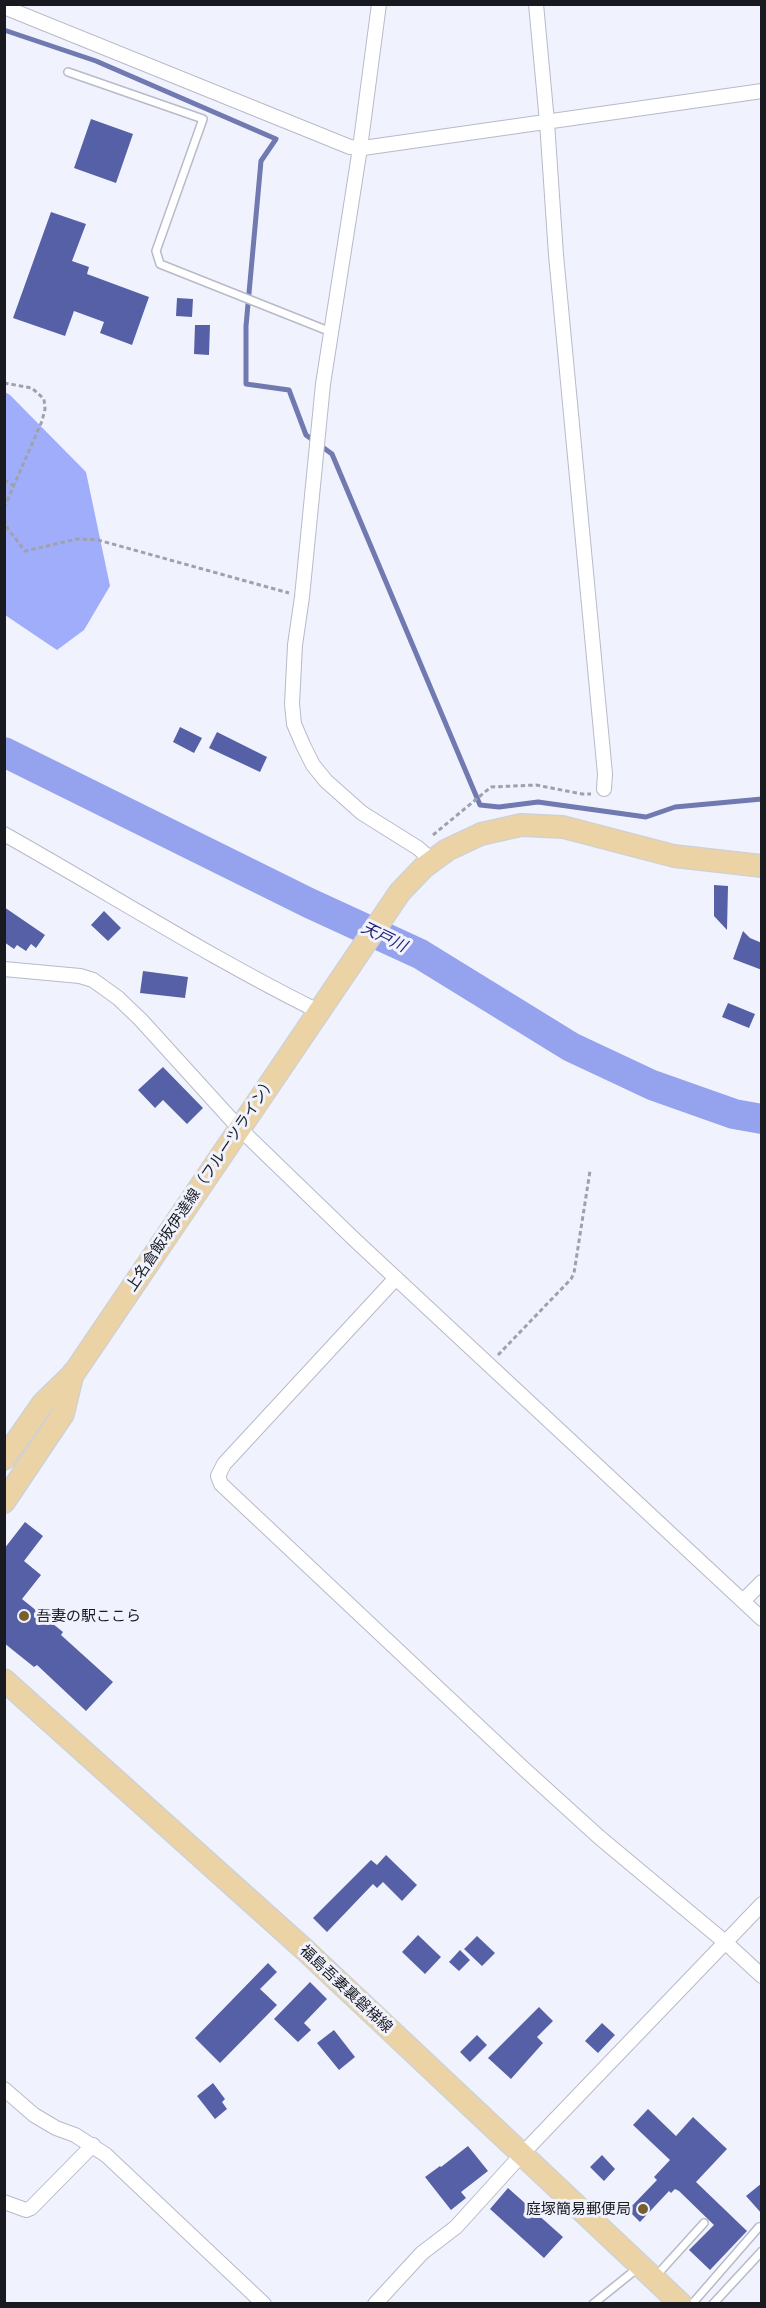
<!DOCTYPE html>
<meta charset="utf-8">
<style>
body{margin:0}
#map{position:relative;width:766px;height:2308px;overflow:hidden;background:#f0f3fe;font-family:"Golos Text",sans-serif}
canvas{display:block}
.frame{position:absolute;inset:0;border:6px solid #191a1f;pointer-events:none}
</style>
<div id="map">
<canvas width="766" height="2308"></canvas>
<div class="frame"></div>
</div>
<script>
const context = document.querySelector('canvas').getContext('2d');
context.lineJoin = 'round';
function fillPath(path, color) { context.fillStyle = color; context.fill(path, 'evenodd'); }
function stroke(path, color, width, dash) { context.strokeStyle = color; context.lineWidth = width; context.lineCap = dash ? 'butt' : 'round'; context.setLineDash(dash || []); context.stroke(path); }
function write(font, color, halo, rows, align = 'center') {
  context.font = font + ' "Golos Text","Noto Sans JP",sans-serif'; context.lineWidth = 6; context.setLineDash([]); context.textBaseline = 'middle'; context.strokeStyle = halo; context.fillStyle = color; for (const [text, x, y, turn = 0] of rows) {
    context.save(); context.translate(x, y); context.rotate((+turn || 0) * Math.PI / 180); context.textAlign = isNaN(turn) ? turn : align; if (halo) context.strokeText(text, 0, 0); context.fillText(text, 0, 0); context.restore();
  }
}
const forest = new Path2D(`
 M5 392 10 395 86 472 110 586 84 630 57 650 5 615Z`);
const stream = new Path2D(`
 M4 30 96 61 276 139 261 161 246 326V384L289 390 306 435 332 454 480 805 499 807 538 802 646 817 675 807 762 799`);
const river = new Path2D(`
 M4 752 309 903 420 954 571 1047 652 1085 734 1114 762 1119`);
const building = new Path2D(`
 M91 119 133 134 116 183 74 168Z
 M51 212 86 224 72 261 89 267 87 274 149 297 132 345 100 333 104 322 74 311 65 336 13 318Z
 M177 298 193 299 192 317 176 316Z
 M195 325H210L209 355 194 354Z
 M180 727 202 738 194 753 173 742Z
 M217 732 267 757 260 772 209 748Z
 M714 885 728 886 727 930 714 916Z
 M4 907 45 935 36 948 31 944 26 951 17 945 14 949 4 942Z
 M104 911 121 928 108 941 91 925Z
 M743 931 750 938 762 943V970L733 959Z
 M143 971 188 977 185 998 140 993Z
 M728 1003 755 1014 749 1028 722 1017Z
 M163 1067 203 1108 187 1124 163 1100 155 1108 138 1090Z
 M25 1522 43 1536 24 1561 41 1575 22 1599 63 1632 61 1635 113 1682 86 1711 37 1665 34 1667 4 1643V1549Z
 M386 1855 417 1885 402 1901 383 1882 377 1888 373 1884 327 1932 313 1918 371 1860 377 1865Z
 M418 1935 441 1957 425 1974 402 1952Z
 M477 1936 495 1953 482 1966 464 1949Z
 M460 1950 470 1960 459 1971 449 1962Z
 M268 1963 277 1972 260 1989 277 2005 220 2063 195 2038Z
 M310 1982 327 1999 304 2023 311 2030 298 2042 274 2019Z
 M539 2007 553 2021 537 2037 543 2043 511 2079 488 2058Z
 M602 2023 615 2035 598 2053 585 2041Z
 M334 2030 355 2057 339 2070 317 2043Z
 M477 2035 487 2045 470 2062 460 2052Z
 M213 2083 225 2099 222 2102 227 2109 215 2119 197 2096Z
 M648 2109 676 2136 693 2117 727 2149 696 2182 747 2231 710 2270 689 2250 714 2225 679 2191 675 2189 671 2193 669 2191 640 2222 628 2210 657 2180 654 2177 670 2160 633 2125Z
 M468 2146 488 2171 461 2192 466 2198 451 2210 425 2177 440 2166 441 2167Z
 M602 2155 615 2169 604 2181 590 2167Z
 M762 2183V2214L746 2196Z
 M508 2188 563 2237 544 2258 490 2209Z`);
const path = new Path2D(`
 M4 383 32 388 44 399 45 409 42 421 4 508
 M4 480 14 486
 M4 519 8 529 25 551 77 539 98 540 289 593
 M433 835 491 787 536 785 582 794H591
 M498 1355 571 1279 574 1273 590 1171`);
const lane = new Path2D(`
 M68 72 203 119 156 251 160 264 331 332
 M656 2276 704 2223
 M593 2304 639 2267
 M692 2304 759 2227
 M713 2304 762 2251`);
const street = new Path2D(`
 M379 4 360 148 323 384 302 597 295 645 292 704 294 724 303 745 313 765 326 781 362 813 418 848 433 861
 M536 4 547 122 556 255 605 774 604 789
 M4 7 350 147 363 148 762 91
 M4 834C109 893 211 958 318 1011
 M4 969 80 976 93 980 118 998 141 1020 239 1128 356 1241 762 1619
 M396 1278 224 1464 218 1476 221 1484 523 1768 599 1837 725 1942 762 1976
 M743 1601 762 1582
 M4 2089 34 2115 56 2128 75 2135 106 2155 264 2304
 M4 2202 26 2210 31 2208 93 2145
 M375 2304 422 2253 456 2227 523 2153 762 1904`);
const primary = new Path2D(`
 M4 1459 43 1403 74 1373 400 892 424 867 447 850 481 834 521 825 563 827 674 856 762 866
 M4 1502 63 1414 73 1373
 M4 1680 305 1950 681 2304`);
const markers = [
 [24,1616,6,"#775f2f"],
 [643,2209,6,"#775f2f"]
];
const streetNames = [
 ["上名倉飯坂伊達線（フルーツライン）",201,1184,-56],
 ["福島吾妻裏磐梯線",346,1989,43]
];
const poiNames = [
 ["吾妻の駅ここら",36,1616],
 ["庭塚簡易郵便局",631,2209,"right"]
];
const waterNames = [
 ["天戸川",384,937,26]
];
fillPath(forest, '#a0adfa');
stroke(stream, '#7079b0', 5);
stroke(river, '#95a2ee', 30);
fillPath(building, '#5660a6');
stroke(lane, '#b7bac8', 10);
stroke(street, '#b7bac8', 16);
stroke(primary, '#d1d1d2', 24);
stroke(path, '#9fa2aa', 3, [4.5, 3]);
stroke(lane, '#fff', 7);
stroke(street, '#fff', 14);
stroke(primary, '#ebd3a6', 21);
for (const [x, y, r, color] of markers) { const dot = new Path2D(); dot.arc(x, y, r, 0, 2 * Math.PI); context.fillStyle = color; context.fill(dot); stroke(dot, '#f0f3fe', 2); }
write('15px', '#191a1f', '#f0f3fe', streetNames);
write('15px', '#191a1f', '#f0f3fe', poiNames, 'left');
write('italic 16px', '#211d73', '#f0f3fe', waterNames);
</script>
